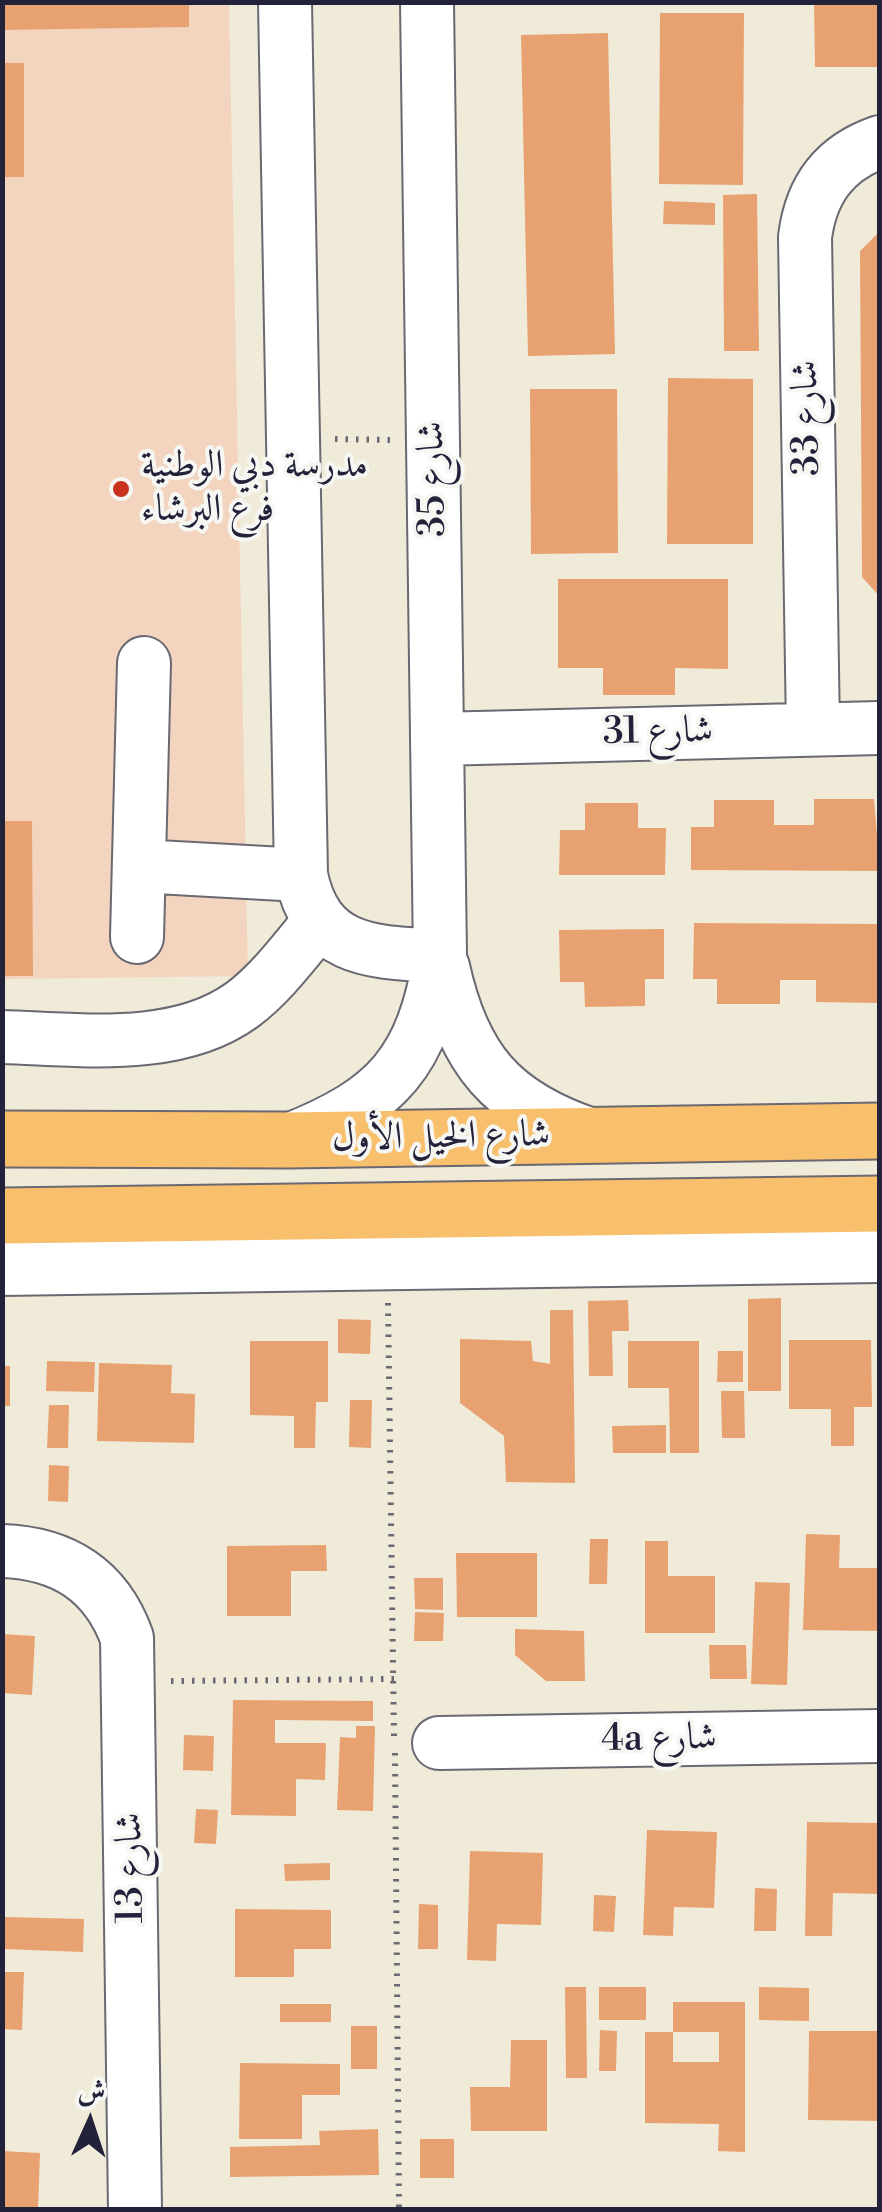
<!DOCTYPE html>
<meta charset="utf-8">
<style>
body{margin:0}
#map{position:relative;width:882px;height:2212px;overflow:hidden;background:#f0ebd8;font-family:"Libre Bodoni",Amiri,serif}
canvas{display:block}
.frame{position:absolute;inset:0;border:5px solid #22223b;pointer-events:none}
.north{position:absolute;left:40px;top:2072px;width:100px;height:100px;-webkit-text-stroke:8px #f6f6f2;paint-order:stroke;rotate:3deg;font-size:28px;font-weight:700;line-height:40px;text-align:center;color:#22223b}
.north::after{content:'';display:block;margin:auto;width:35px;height:45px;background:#22223b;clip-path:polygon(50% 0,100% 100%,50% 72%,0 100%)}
</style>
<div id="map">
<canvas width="882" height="2212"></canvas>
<div class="frame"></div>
<div class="north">ش</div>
</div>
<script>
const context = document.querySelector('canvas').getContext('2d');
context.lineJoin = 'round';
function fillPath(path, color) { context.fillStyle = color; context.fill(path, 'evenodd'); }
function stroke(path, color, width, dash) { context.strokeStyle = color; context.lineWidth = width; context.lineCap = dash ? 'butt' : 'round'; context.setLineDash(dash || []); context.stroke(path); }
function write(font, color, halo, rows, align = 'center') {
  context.font = font + ' "Libre Bodoni",Amiri,serif'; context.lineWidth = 8; context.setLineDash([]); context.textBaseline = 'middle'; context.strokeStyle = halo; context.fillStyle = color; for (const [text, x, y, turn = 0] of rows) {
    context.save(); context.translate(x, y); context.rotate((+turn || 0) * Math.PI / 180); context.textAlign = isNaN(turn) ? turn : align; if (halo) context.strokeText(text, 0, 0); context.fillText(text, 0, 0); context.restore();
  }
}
const built = new Path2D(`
 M2 3H229L248 976 3 979Z`);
const building = new Path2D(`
 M2 2H189V27L2 30Z
 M814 2H880V67H815Z
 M660 13H744L743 185 659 184Z
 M608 33 615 354 528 356 521 35Z
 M2 63H24V177H2Z
 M757 194 759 351H724L723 195Z
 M664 201 715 203V225L663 224Z
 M880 231V597L862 577 860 251Z
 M668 378 753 379V544H667Z
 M530 389H617L618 553 531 554Z
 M558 579H728V669L675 668V695H603V668H558Z
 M814 799H874L880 871 691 870V827H714V800H774V825H814Z
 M585 803H638V828H666L665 875H559L560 830H585Z
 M2 821H32L33 976H2Z
 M694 923 880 924 878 1003 816 1002V980H780V1004H717V979H693Z
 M664 929V979H645V1006L585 1007 584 982H560L559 930Z
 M781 1298V1391H748V1299Z
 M628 1300 629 1331H612L613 1376H589L588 1301Z
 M550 1310H573L575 1483 506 1482 504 1436 460 1403V1339L531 1341 533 1361 550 1364Z
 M338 1319 371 1320 370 1354 338 1353Z
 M789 1340H871L872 1407H854V1446H831V1409H789Z
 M250 1341H328V1402H316L315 1448H294V1416L250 1415Z
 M628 1341H699V1453H670L669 1388H628Z
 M718 1351H743V1382H717Z
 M47 1361 95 1362 94 1392 46 1391Z
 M99 1363 172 1365 171 1393 195 1394 194 1443 97 1441Z
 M2 1366H10V1406H2Z
 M721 1391H744L745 1438H722Z
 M350 1400H372L371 1448 349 1447Z
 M49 1405H69L68 1448H47Z
 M666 1425V1453H613L612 1426Z
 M49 1465 69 1466 68 1502 48 1501Z
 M806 1534 840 1535 839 1568H880V1631L803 1630Z
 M590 1539H608L607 1584H589Z
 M645 1541H668V1576H715V1633H645Z
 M326 1545 327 1571H291V1616H227V1546Z
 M456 1553H537V1617H457Z
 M414 1578H443V1610L415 1609Z
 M755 1582 790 1583 787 1685 751 1684Z
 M415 1612 444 1613 443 1641H414Z
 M515 1629 584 1631 585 1681H546L515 1655Z
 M2 1634 35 1636 32 1695 2 1693Z
 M709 1645H746L747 1679H710Z
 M233 1700 373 1701V1721L275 1720V1743H326L325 1780 296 1779V1816L231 1815Z
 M356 1726H375L373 1811 337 1810 340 1737 356 1738Z
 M184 1735 214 1736 213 1771 183 1770Z
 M196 1809 218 1810 216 1844 194 1843Z
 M807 1822 880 1823V1894L833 1893 832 1936H805Z
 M647 1830 717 1832 714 1908 674 1907 673 1936 643 1935Z
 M470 1851 543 1853 541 1925 497 1924 496 1961 467 1960Z
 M330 1863V1880L285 1881 284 1864Z
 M755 1888 777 1889 776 1931H754Z
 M594 1895 616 1896 614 1932 593 1931Z
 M419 1904 438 1905V1949H418Z
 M235 1909 331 1910V1949H294V1977H235Z
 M4 1917 84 1919 83 1952 3 1949Z
 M2 1972H24L22 2030 2 2029Z
 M565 1987H586L587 2078H566Z
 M599 1987H646V2020H599Z
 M759 1987 809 1988V2021L759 2020Z
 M673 2002H745V2152L718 2151 719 2124 645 2123V2032H673V2062H719V2032H673Z
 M280 2004H331V2022H280Z
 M351 2026H377V2069H351Z
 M600 2030 617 2031 616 2071H599Z
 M809 2031H880V2121L808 2120Z
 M511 2040H547V2131H471L470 2087H510Z
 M240 2063 340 2064V2095H302V2139H239Z
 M378 2129 379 2175 230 2177V2147L320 2145 319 2131Z
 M420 2139H454V2178H420Z
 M2 2151 40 2153 38 2210H2Z`);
const path = new Path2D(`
 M335 439 392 440
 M388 1303 394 1736
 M171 1681 394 1679
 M395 1753 399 2210`);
const minor = new Path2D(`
 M285 2 301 875C317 954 374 952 440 956
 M813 729 805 237C811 190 834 158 880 142
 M437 739 880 728
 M139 866 301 875
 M137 937 144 663
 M443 967C463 1059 501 1105 592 1135
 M2 1037C78 1039 176 1053 242 1005 272 983 296 949 320 921
 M289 1140C388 1101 423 1062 440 956L427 2
 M2 1269 880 1256
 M2 1551C63 1553 106 1580 127 1638L135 2210
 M439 1743 880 1736`);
const major = new Path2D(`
 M2 1139 289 1140 880 1131
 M2 1216 880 1204`);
const markers = [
 [121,489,10,"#c8321e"]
];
const streetNames = [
 ["شارع 33",808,418,-91],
 ["شارع 35",434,479,-91],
 ["شارع 31",658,733,-1],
 ["شارع الخيل الأول",441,1138,-1],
 ["4a شارع",659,1740,-1],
 ["شارع 13",132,1868,-91]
];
const poiNames = [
 ["مدرسة دبي الوطنية",141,467],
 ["فرع البرشاء",141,511]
];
fillPath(built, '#f3d4be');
fillPath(building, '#e8a272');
stroke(minor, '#6a6872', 56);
stroke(major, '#6a6872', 59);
stroke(path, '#6a6872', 6, [2.5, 8]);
stroke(minor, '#fff', 52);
stroke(major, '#f8bf6c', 55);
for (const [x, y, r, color] of markers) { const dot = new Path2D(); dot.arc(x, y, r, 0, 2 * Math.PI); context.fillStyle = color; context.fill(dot); stroke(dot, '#f6f6f2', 4); }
write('38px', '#22223b', '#f6f6f2', streetNames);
write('38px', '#22223b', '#f6f6f2', poiNames, 'left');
</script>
